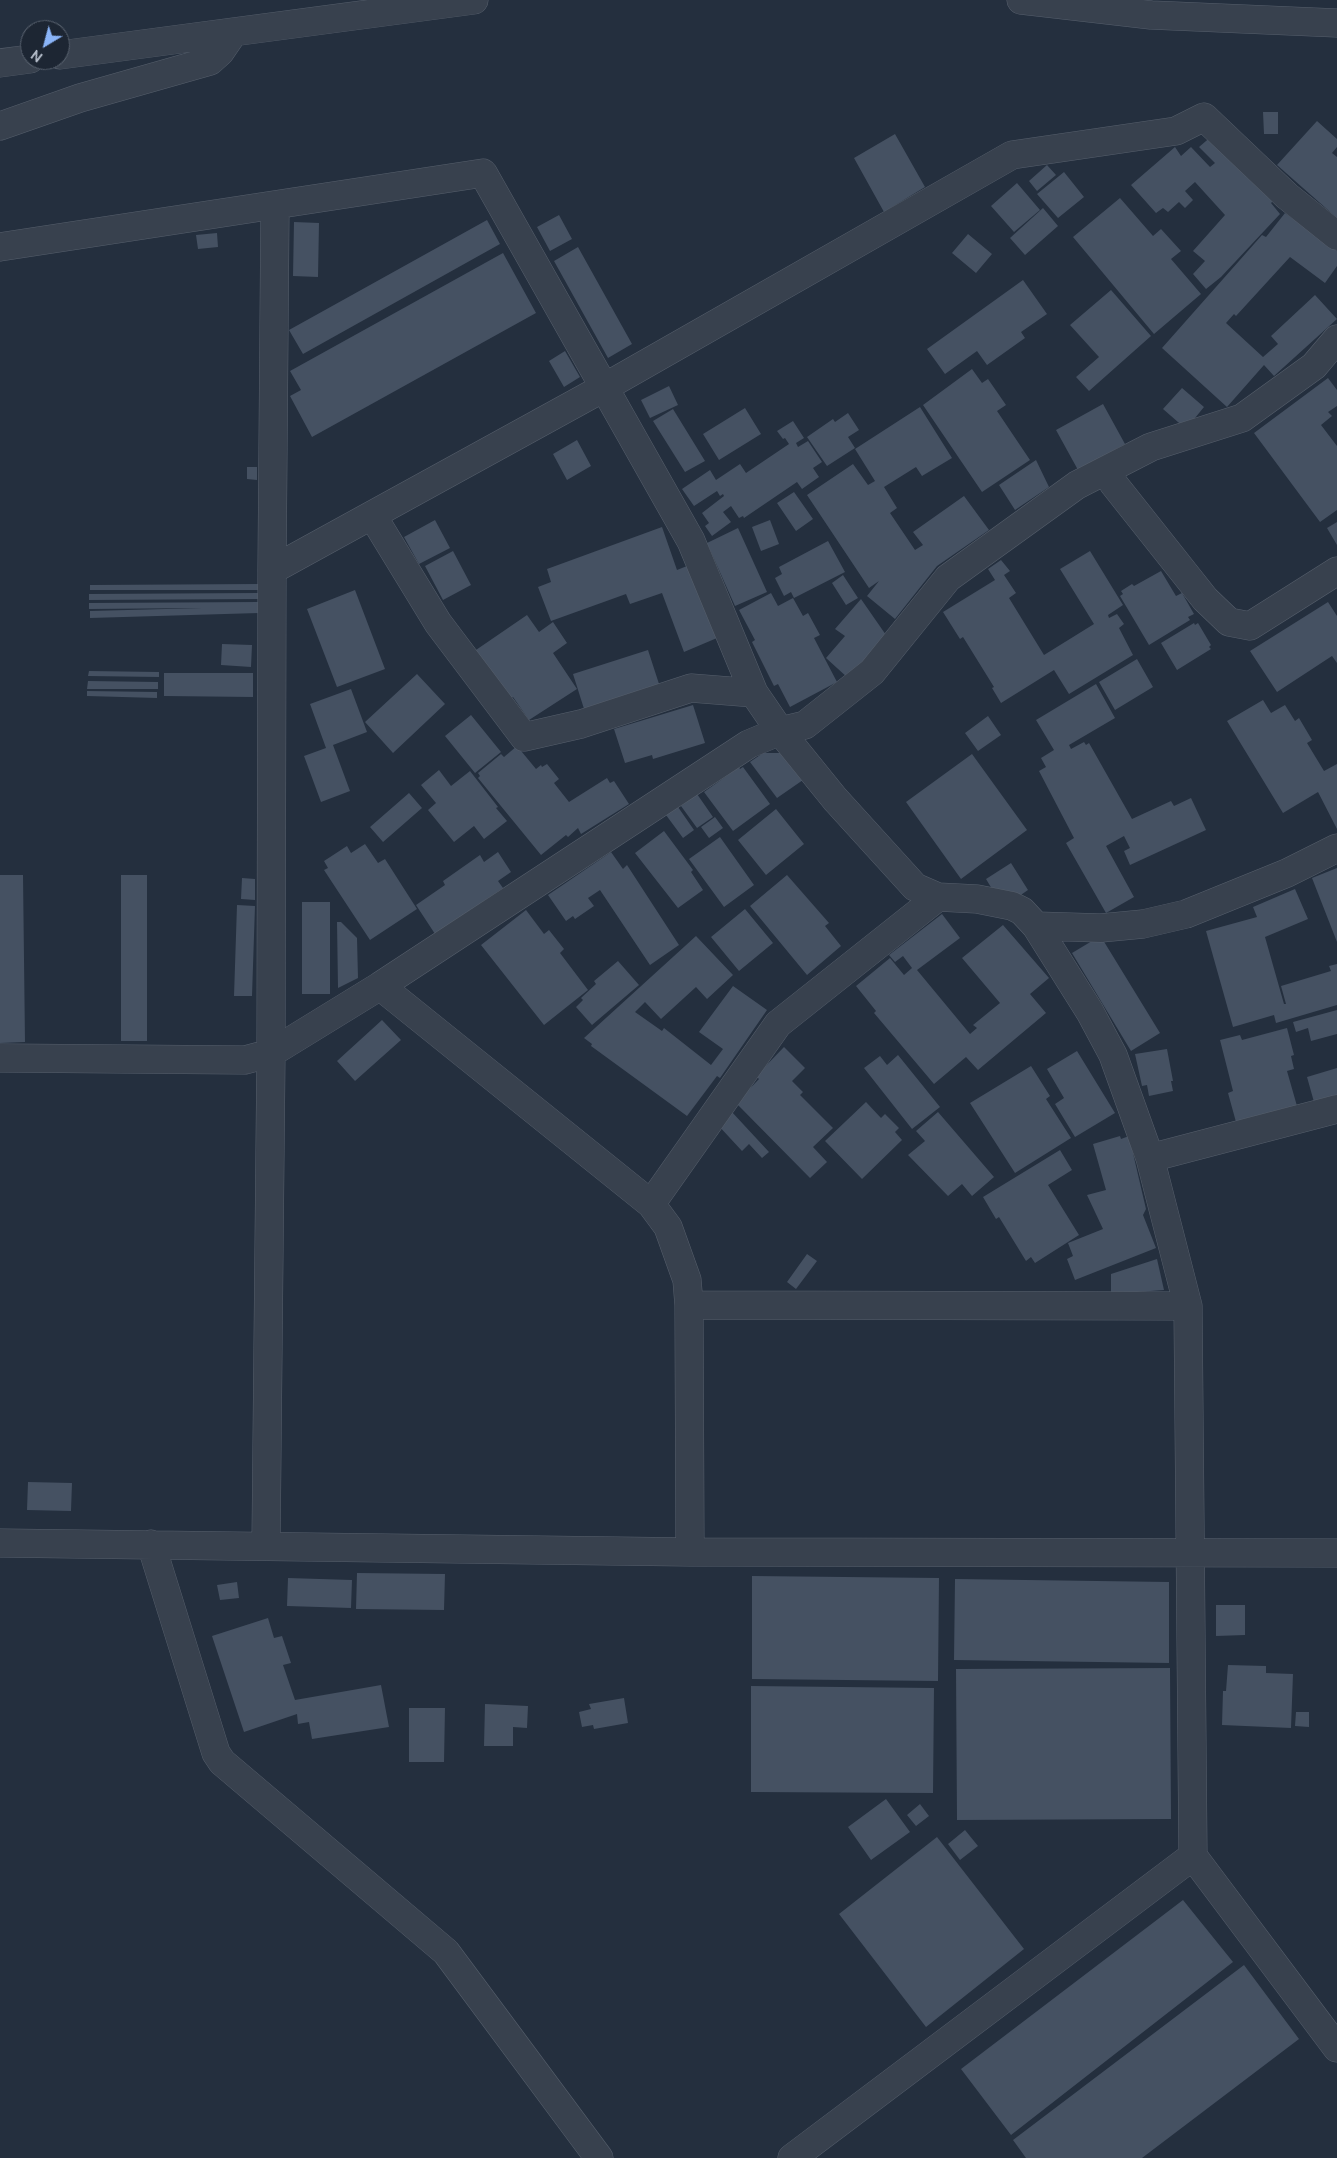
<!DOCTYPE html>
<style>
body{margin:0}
#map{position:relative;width:1337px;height:2158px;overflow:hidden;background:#242f3e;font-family:Ubuntu,sans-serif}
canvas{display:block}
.north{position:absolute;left:20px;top:20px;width:50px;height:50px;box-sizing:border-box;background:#1d2633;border:1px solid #59626f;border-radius:50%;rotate:217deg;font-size:14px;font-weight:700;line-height:20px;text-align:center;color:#b4bcc9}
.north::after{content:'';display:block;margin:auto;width:18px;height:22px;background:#8ab4f8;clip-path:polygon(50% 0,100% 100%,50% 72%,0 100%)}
</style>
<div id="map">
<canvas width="1337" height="2158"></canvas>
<div class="north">N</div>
</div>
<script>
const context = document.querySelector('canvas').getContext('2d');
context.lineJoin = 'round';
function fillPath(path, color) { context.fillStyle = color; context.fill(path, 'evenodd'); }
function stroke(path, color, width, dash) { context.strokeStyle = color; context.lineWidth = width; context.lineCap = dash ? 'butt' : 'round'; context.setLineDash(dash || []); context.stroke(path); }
const building = new Path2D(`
 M1263 112H1278V134H1264Z
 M1317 121 1337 139V147L1332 153 1337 157V218L1277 165Z
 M895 134 925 187 884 212 854 158Z
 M1213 135 1274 200 1271 203 1280 214 1221 277 1206 289 1193 274 1205 261 1193 251 1225 215 1195 182 1185 191 1193 200 1185 208 1179 202 1168 212 1163 208 1156 213 1131 185 1175 147 1181 156 1191 147 1210 167 1215 163 1199 147Z
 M1047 165 1056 175 1037 191 1029 181Z
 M1064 172 1084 197 1058 218 1037 194Z
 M1017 183 1040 210 1014 232 991 206Z
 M1120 198 1153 236 1161 229 1181 251 1171 259 1201 294 1154 334 1073 237Z
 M1043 208 1058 226 1025 255 1010 238Z
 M1285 213 1337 251V266L1325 283 1290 257 1236 316 1234 314 1226 323 1263 357 1278 344 1271 336 1315 295 1337 319 1274 376 1264 365 1227 407 1162 348 1262 235 1266 237Z
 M559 215 572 239 550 251 537 227Z
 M487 220 500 244 303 354 289 330Z
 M294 222 319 223 318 277 293 276Z
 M217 233 218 247 198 249 196 235Z
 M968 234 992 254 976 273 952 253Z
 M578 247 632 344 608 358 554 261Z
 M503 253 536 313 312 437 290 396 301 390 290 371Z
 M1023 280 1047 314 1021 332 1025 338 987 365 977 351 945 374 927 349Z
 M1111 290 1151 336 1089 391 1076 377 1099 357 1070 325Z
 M565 351 580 377 564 387 549 361Z
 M972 369 982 383 988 379 1006 405 997 411 1030 460 982 492 923 405Z
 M1328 378 1337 390V406L1328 412 1332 416 1321 425 1337 446V510L1320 522 1254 433Z
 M669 386 678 405 650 418 641 400Z
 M1182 388 1204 407 1186 429 1163 409Z
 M1103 404 1125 444 1078 470 1056 430Z
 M920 407 952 458 922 476 916 467 884 487 897 508 890 513 915 550 923 545 913 532 964 496 989 530 937 566 895 619 867 596 879 581 869 588 807 495 853 464 868 485 875 481 855 449Z
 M745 408 761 434 719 460 703 434Z
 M673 409 705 461 685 472 653 421Z
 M848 413 859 430 848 437 855 448 827 466 807 437 833 419 835 422Z
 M793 421 804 438 796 443 798 447 808 441 822 462 813 468 819 477 802 489 797 482 744 518 743 516 739 518 731 506 723 512 731 522 712 536 705 526 709 523 702 513 724 496 723 494 720 496 717 491 694 506 682 489 710 470 716 480 740 464 746 473 789 444 785 438 783 439 777 431Z
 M577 440 591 466 567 480 553 454Z
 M1036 460 1049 487 1015 510 999 485Z
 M247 467H257V480L247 479Z
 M794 492 813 519 796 531 777 503Z
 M435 520 450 548 419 564 404 537Z
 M770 520 779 544 761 551 752 527Z
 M1337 522V545L1327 528Z
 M662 527 677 570 687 566 717 638 684 652 662 593 630 604 626 594 551 621 538 587 551 582 547 569Z
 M738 528 767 592 735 606 707 543Z
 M828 541 845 572 794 598 791 592 784 596 775 578 782 574 779 567Z
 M453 551 471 585 443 600 425 566Z
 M1090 551 1123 605 1108 615 1109 618 1117 614 1124 624 1119 628 1133 655 1069 694 1054 670 1001 703 992 688 994 687 963 637 960 639 943 612 995 580 988 569 1001 560 1010 571 1004 575 1016 593 1009 598 1044 655 1094 624 1060 569Z
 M1161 571 1176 596 1182 593 1194 614 1188 617 1190 620 1149 645 1120 596 1123 594 1121 591 1132 584 1134 586Z
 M843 575 858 598 846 605 832 583Z
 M258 584 259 590H90V585Z
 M355 590 385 669 337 687 307 609Z
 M259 593V599L89 600V594Z
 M771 593 778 606 793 598 803 616 808 613 820 635 814 638 837 682 790 707 778 684 774 686 752 642 755 640 739 610Z
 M861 599 886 635 848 678 826 658 845 636 835 629Z
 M259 602V607H249H259V613L90 618V611L202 608 89 609V603Z
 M1328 602 1337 616V663L1332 656 1277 692 1250 651Z
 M527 615 539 632 553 622 567 643 553 653 577 689 529 720 513 697 507 700 473 652Z
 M1194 623 1195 625 1198 623 1211 645 1209 647 1211 649 1177 670 1161 643Z
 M222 644 252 645 251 667 221 665Z
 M648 650 660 687 585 712 573 674Z
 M1137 659 1153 687 1115 710 1099 682Z
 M89 671 159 672V677L88 676Z
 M164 673H253V697L164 696Z
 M417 674 445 704 393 753 365 722Z
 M88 681 158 682V689H87Z
 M1096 684 1115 718 1069 745 1071 749 1084 742 1086 745 1089 743 1132 819 1171 801 1174 806 1191 798 1206 830 1130 865 1124 851 1130 848 1124 836 1106 846 1134 897 1106 913 1066 843 1074 838 1039 771 1046 767 1041 758 1054 750 1036 720Z
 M351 689 367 732 333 745 350 791 321 802 304 756 326 748 310 704Z
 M87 691 157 692V698L87 696Z
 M1263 700 1271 713 1285 705 1295 721 1299 718 1312 740 1307 743 1324 771 1337 764V829L1318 792 1283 813 1227 721Z
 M693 705 705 743 653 759 652 755 625 763 614 729Z
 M471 715 501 752 475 773 445 736Z
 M988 716 1001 735 978 751 965 733Z
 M517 746 536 769 541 765 542 767 547 764 559 779 554 783 569 802 607 778 610 783 614 781 629 804 581 834 578 828 568 837 566 835 541 855 478 778 480 776 478 773 501 754 504 757Z
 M763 753H780L803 780 777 798 750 762Z
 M972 754 1027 830 961 879 906 802Z
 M739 767 740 769 743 767 770 804 733 831 704 792Z
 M439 770 451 786 470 771 498 807 496 808 507 821 484 839 474 826 454 842 428 810 436 803 421 785Z
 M409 793 422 808 383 842 370 827Z
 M697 794 713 817 697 828 681 806Z
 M678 807 694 830 683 838 666 815Z
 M776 809 804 844 766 875 738 840Z
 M715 817 723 828 709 838 701 827Z
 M664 831 693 870 691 872 703 890 678 908 635 853Z
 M720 837 754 885 724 907 689 859Z
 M365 844 378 863 385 859 417 909 370 940 324 870 328 868 324 861 347 846 351 853Z
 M498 852 511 872 498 881 503 888 435 934 416 905 445 885 443 881 480 855 484 862Z
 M611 852 623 869 627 865 679 945 650 965 600 890 588 898 594 906 575 919 573 916 566 921 548 895Z
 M1011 863 1028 890 1015 899 995 894 986 879Z
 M1337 868V942L1312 878Z
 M0 875H23L25 1042 0 1043Z
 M121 875H147V1041H121Z
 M787 875 829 923 825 926 841 946 807 975 750 906Z
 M242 878 255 879V900L241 899Z
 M1295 889 1308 919 1265 937 1284 1004H1286L1281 986 1331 971 1329 966 1337 964V1005L1276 1023 1274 1015 1233 1027 1206 931 1257 917 1253 907Z
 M302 902H330V994H302Z
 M237 905 255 906 252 996H234Z
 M745 909 773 943 739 971 711 937Z
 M526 910 544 934 549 930 564 949 560 953 588 990 544 1025 481 945Z
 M942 914 960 938 917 970 970 1034 977 1028 973 1025 1000 1003 962 958 1003 925 1049 978 1030 994 1046 1013 978 1070 966 1057 934 1084 874 1013 876 1011 856 986 890 958 904 975 912 968 903 956 895 962 889 955Z
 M337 922H341L357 938 358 978 338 988Z
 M696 936 733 975 707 999 696 987 661 1019 645 1002 635 1012 662 1031 664 1028 711 1065 723 1049 699 1032 733 986 767 1010 720 1078 717 1076 687 1116 591 1046 592 1044 584 1038Z
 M1103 940 1160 1033 1131 1051 1072 953 1092 941Z
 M618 961 639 985 592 1025 576 1007 583 1000 581 998 596 984 594 981Z
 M1337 1010V1034L1311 1041 1308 1028 1296 1032 1293 1022Z
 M382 1020 401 1040 355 1081 337 1061Z
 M1287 1028 1294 1055 1291 1056 1294 1069 1287 1071 1297 1106 1236 1122 1228 1093 1233 1091 1220 1040 1240 1035 1242 1040Z
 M784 1047 805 1068 792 1081 803 1092 800 1095 833 1128 813 1147 827 1162 810 1178 736 1103 759 1079 756 1076Z
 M1167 1049 1173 1081H1171L1173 1091 1149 1096 1147 1085 1142 1086 1135 1054Z
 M1077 1051 1115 1113 1075 1137 1055 1104 1064 1098 1047 1069Z
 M898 1055 940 1107 912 1129 864 1068 880 1056 887 1065Z
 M1031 1066 1050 1096 1046 1099 1071 1138 1015 1173 970 1103Z
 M1337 1068V1096L1314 1102 1307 1077Z
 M866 1102 881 1118 885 1114 899 1128 895 1132 902 1140 862 1179 825 1141Z
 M731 1111 769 1152 762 1158 749 1144 742 1151 717 1124Z
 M938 1112 994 1177 972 1196 962 1184 948 1196 908 1155 925 1141 916 1131Z
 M1120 1136 1121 1139 1129 1136 1146 1209 1143 1215 1156 1248 1075 1280 1067 1259 1073 1256 1068 1243 1103 1229 1087 1195 1106 1190 1093 1144Z
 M1060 1150 1072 1170 1048 1185 1079 1235 1035 1263 1031 1257 1026 1261 999 1217 996 1219 983 1197Z
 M807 1254 817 1261 796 1289 787 1282Z
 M1157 1259 1164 1290 1111 1294V1274Z
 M28 1482 72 1483 71 1511 27 1510Z
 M357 1573 445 1574 444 1610 356 1609Z
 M752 1576 939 1578 938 1681 752 1679Z
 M288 1578 352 1580 351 1608 287 1606Z
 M955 1579 1169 1582V1663L954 1660Z
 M237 1582 239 1598 220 1600 217 1585Z
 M1216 1605H1245V1635L1216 1636Z
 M268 1618 274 1638 282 1636 291 1663 283 1665 295 1700 381 1685 389 1727 312 1739 309 1722 298 1724 297 1714 244 1732 212 1636Z
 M1228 1665 1266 1666V1673L1293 1674 1291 1728 1222 1725 1223 1691H1226Z
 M1170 1668 1171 1819 957 1820 956 1669Z
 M751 1686 934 1688 933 1793 751 1792Z
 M624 1698 628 1723 594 1729 593 1725 582 1727 579 1712 591 1709 589 1704Z
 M485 1704 528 1706 527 1728 513 1727V1746H484Z
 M409 1708H445L444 1762H409Z
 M1296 1712H1309V1727L1295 1726Z
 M886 1799 910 1832 871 1860 848 1827Z
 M920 1804 929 1816 916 1826 907 1815Z
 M965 1830 978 1846 960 1860 948 1844Z
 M937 1837 1024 1949 926 2027 839 1914Z
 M1183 1900 1233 1962 1011 2135 961 2069Z
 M1244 1965 1299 2039 1142 2158H1026L1013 2140Z`);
const street = new Path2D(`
 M1021 0 1151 15 1337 23
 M60 55 474 0
 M0 63 30 59
 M0 126 80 98 210 61 220 52 233 33
 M0 247 483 173 691 541 754 693 780 731 835 799 915 887 938 897 977 899 1012 906 1022 911 1036 926 1090 1012 1113 1055 1150 1158 1188 1306 1193 1856 1337 2048
 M1110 469 1113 483 1205 599 1229 622 1250 626 1337 571
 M372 515 438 623 524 737 581 724 691 688 754 693
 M272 570 605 387 1012 155 1176 131 1204 117 1287 196 1337 236
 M1036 926 1101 928 1143 924 1186 914 1287 873 1337 848
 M380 986 651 1204 668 1227 687 1280 689 1305 690 1552
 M0 1058 245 1060 271 1053 380 986 749 744 780 731 805 725 872 672 948 578 1077 485 1151 447 1242 418 1314 366 1337 339
 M1150 1158 1337 1109
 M651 1204 778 1024 938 897
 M689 1305 1188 1306
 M0 1543 690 1552 1337 1553
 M151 1544 216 1753 222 1762 446 1952 599 2158
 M266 1545 271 1053 272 570 275 206
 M792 2158 1193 1856`);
fillPath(building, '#455162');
stroke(street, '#565f6c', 29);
stroke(street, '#38414e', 28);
</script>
